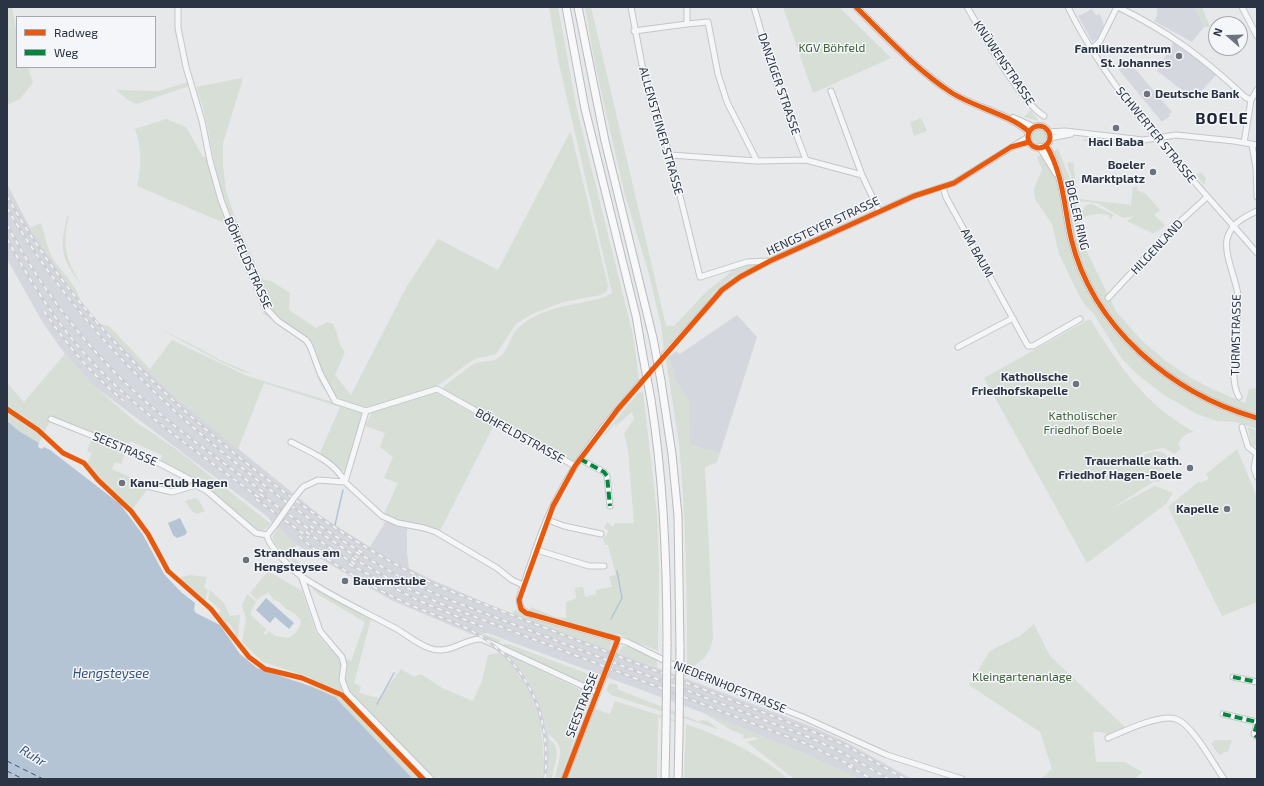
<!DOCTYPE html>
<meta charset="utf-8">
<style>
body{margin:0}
#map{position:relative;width:1264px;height:786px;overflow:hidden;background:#e6e8ea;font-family:"Exo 2",sans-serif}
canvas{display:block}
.frame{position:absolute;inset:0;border:8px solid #2b3445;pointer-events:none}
.legend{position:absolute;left:16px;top:16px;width:140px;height:52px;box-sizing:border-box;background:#f4f6f9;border:1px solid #a4a8b1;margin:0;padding:5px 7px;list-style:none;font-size:12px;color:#2b3445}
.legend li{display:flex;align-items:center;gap:8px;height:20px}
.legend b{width:20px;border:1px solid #a4a8b1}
.north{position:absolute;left:1208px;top:16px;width:40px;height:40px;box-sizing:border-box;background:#f4f6f9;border:1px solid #a4a8b1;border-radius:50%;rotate:290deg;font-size:11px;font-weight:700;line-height:16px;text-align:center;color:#2b3445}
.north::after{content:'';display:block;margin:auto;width:14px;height:18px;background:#6c737f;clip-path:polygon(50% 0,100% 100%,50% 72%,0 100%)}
</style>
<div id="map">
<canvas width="1264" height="786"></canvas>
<div class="frame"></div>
<ul class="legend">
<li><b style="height:5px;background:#e8590c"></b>Radweg</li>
<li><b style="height:5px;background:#00873e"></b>Weg</li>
</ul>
<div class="north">N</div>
</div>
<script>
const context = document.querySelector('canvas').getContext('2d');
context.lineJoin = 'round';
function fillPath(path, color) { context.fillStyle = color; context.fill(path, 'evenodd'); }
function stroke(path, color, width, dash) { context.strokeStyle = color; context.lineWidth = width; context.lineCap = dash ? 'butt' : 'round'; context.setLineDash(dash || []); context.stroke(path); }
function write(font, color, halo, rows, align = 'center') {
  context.font = font + ' "Exo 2",sans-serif'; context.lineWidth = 3; context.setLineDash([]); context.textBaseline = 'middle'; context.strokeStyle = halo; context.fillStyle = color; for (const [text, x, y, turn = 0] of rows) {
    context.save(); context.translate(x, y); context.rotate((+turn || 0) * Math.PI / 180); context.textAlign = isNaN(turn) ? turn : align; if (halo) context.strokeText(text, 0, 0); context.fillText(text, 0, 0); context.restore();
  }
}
const built = new Path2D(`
 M1157 7H1195L1204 27 1192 42 1154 21 1157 16Z
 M1092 9 1096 15 1100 14 1104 25 1097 39 1092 41 1078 16Z
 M1174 41 1217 74 1194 99 1157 71Z
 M1129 62 1172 112 1169 114 1170 116 1162 122 1119 70Z
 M7 184 30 228 80 301 100 324 181 402 321 516 370 547 386 521 407 528V553L409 568 428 578 511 614 582 639 813 727 846 742 912 779H858L799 751 704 713 487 633 476 636 391 600 297 545 272 523 268 517 94 386 65 354 43 323 7 259Z
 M737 315 757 337 720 453 679 442 666 359 676 351 680 354Z
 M494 648 507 654 516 663 532 687 540 703 549 739 550 754 547 779H542L544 751 543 736 534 703 519 675Z`);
const green = new Path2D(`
 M7 7H12L17 35V67H28L33 83 20 99 7 105Z
 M549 7H558L577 110 633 335 639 380 599 428 575 462 443 390 444 386 475 363 495 360 501 356C510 348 510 334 520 326 537 312 560 306 580 303 592 300 602 300 612 293L559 64Z
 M585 7H591L666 326H674L707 291 731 272V269L746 264 760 262 732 277 713 293 705 304 664 349 661 325 649 274 625 195 610 131 595 64Z
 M783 7H839L891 58 813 93Z
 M1195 7H1202L1210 27H1204Z
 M242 78V82L223 143V166L226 191 235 218 262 279 271 281 290 293 289 310 316 328 327 322 333 324C339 335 337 343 345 352L335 375 351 395 407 286 438 239 498 270 569 134 571 133 608 285 607 291 601 295 563 302 532 314 516 324 496 354 478 358 470 362 440 384 428 390 369 407 357 406 343 401 335 395 323 375 313 347 279 320 267 306C253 271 235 238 224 202 212 165 210 122 196 87Z
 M188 82 189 86 137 104 128 100 116 90 158 91Z
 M1031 110 1038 120V121L1024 117Z
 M921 118 927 131 914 136 910 122Z
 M166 119 186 127 203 157H207L213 179 265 309 305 341 330 395C314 383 316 361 305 345 298 333 275 323 263 313L264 310 227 224 137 186C142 165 142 150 135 129Z
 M1032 136a7 7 0 1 1 14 0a7 7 0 1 1-14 0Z
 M1084 139 1135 144V145L1083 141Z
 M1058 149 1071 181 1080 229 1086 250 1116 311 1141 340 1166 361 1189 377 1212 389 1245 403 1249 389 1257 388V429L1236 422 1217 421 1197 414 1164 395 1137 374 1122 359 1093 313 1086 306 1080 297 1059 254 1052 224 1035 199 1034 188 1042 170 1037 157Z
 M1073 162 1078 199 1131 205 1133 187H1137V190L1146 194 1160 210 1154 215 1165 225 1157 232 1155 231 1154 234 1127 221 1134 216 1123 218 1097 203 1079 201 1067 163Z
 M1200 172 1206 178 1204 185 1197 175Z
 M1092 204 1114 215 1110 220 1109 215C1098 213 1091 214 1080 219L1079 211 1083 210 1086 205Z
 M67 216H69C62 245 65 258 81 284 60 258 60 247 67 216Z
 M41 223C45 236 47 248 53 259 61 271 79 288 80 301L30 228Z
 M1090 319C1121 368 1143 403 1194 432 1184 433 1182 437 1178 445L1181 448 1175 454 1163 448 1144 452 1139 456 1140 459V457C1154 449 1163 448 1172 462L1156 473 1161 481 1153 482 1111 509 1155 486 1173 493 1166 504 1087 563 984 378Z
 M100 324 109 326 150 369 172 340 247 376 362 411 363 412 346 471H341L319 455 340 407 264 383 238 449 181 402Z
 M158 328 195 346 220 360 253 374 241 371 221 362Z
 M65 354 94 386 136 422 180 452 271 524 263 531 255 529 209 490 190 477 160 462 162 455 130 441 121 464 115 462 112 469 150 486 131 511 98 480 86 466 92 453 87 451 93 436 51 419 39 443 19 431 7 421V383L24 402Z
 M666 359H670L676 379 689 400 690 445 720 453 717 462 705 467 713 636C710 655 705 658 690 669H687C687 594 686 518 679 443 676 415 670 387 666 359Z
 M643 392 657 513 659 570 658 651 641 644 640 645 619 634 613 635 549 618 530 611 531 607 555 617 566 618V602L576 598 575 588 583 587 585 597 596 594V590L612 587 609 576 616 575 608 545H605L603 539 609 531 604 528 607 522 613 527 615 523H634L628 450 624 434 634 419 632 412 617 425 614 424 605 435 604 434 638 393Z
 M431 393H436L494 425 440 531 424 525 399 521 384 514 398 483 384 478 393 457 380 447 385 433 365 426 373 410Z
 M1248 427 1257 431V445L1254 447 1251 444Z
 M1237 449 1257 497V602L1222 616 1168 507 1199 481 1200 483 1209 479 1206 474Z
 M195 498 198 499 205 511 197 514 192 511 185 501Z
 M278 527 297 545 290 554 305 568V574L274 543 273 536Z
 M268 571 302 591 316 633 331 650 334 647 342 657 351 661 365 622 319 595 313 589 314 588 371 619 354 683 361 687 359 693 379 698 401 669 414 677 421 674 442 688 473 701 482 681 488 655 500 653C536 691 547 728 542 779H413L337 699 310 686 312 678 263 662 242 642 246 619 242 605 247 594 256 602 251 611V615L267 630 263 632 266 635 269 631 275 636 288 638C295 635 301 628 301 620L294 613 286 609 278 601 274 600 268 592 257 600 250 593Z
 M190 575 207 577 204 588 208 590 205 601 180 579 181 577Z
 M210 590 224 603 230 616 240 615 238 638 234 635 235 632 229 623H226L218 613 221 611 208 599Z
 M516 610 533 619 609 640 612 643 609 650 511 614Z
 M1034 624 1050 656 1127 729 1109 735 1100 732H1093L1096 762H1125L1142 772 1135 779H1041L1052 769 1040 732 969 685 990 651 1020 636Z
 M484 634 500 640V642L497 643 484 637Z
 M504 644H508L583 672 593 676V679L597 681 592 686H590L503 647Z
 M623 646H628L657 660V667L618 653Z
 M507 654 589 694 590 698 560 779H555C557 761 569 747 548 734 542 703 529 678 507 654Z
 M610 683 618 685 617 689 700 722 701 720 708 721 718 729 611 695 606 690Z
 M615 701C676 721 739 736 788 779H684L686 725 658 717 657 779H566L595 709 610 714Z
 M704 713 799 751 858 779H794L747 742 758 739 755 737 743 739 744 735 731 730Z
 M549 739C564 749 553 764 552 779H547L550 754Z
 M1215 740H1232L1228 751 1219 755 1211 744Z`);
const water = new Path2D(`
 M7 421 19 431 39 443 38 447 42 449 44 447 50 450 120 504 143 535 164 574 181 592 195 603 194 610 196 613 220 625 240 654 257 668 310 686 335 697 413 779H7Z
 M180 518 187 532 185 535 177 538 173 535 168 523Z
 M266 598 294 623 289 629 275 617 270 623 256 610Z`);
const stream = new Path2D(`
 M335 525 343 490
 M611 619 622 598 617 571
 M377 704 394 673`);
const ferry = new Path2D(`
 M7 761 43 779
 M7 771 23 779`);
const minorTunnel = new Path2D(`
 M640 383 664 355`);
const minor = new Path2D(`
 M178 7V28L186 67 202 121 210 161 221 200 235 236 265 307 278 321 306 340 310 346 320 373 335 401 366 411 437 389 575 466
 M631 7 642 65 650 100 670 155 700 277 747 262 769 261
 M687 7V24L708 22 718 74 727 102 757 161
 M754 7 773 73 806 160
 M967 7C982 33 1021 102 1044 116
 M1068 7C1113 99 1191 176 1257 253
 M1118 7C1169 32 1204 58 1245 97L1251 100
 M1242 7 1257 36
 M634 31 687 24
 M1091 49 1100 41 1117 7
 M831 91 862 175 879 211
 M1048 132 1065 131 1143 140 1176 135 1234 141 1257 145
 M1050 138 1071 134
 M1244 143 1251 100 1257 90
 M1252 145 1256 167 1257 197
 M1016 146 1029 142
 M670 155 757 161 806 160 862 175
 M943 187 946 197 1028 346H1033L1080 319
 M1108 298 1172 229 1207 197
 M958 347 1013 318
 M664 355 722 290 740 277 770 261 914 196 954 183 1028 137
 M640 383C610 418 580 453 559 494 542 525 532 561 520 595 517 607 523 612 534 616L627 642 690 673 803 717 887 755 962 779
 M1239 397C1226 375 1241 323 1238 295 1236 278 1222 251 1228 236 1233 222 1245 217 1257 211
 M51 419 151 459 193 481 196 485
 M1242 427 1248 447 1256 453
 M291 442C311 452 335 462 345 482
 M1257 452 1254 468 1257 477
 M580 459 604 472 607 476 610 506
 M345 482 366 411
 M151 487 172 492 196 485 207 491 256 533 267 535
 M294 498 303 487 318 480 345 482 382 516 398 523 424 528 436 532 497 568 512 580 523 585
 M548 520 564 526 601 534
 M275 525 267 535C268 546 294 572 304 578 332 597 365 612 395 628 406 634 417 644 429 648 449 656 464 638 482 639L598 693
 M537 550 589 566H604
 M302 578 320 631 342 657 344 665 342 680 347 693 431 779
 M614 651 618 639
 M1233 677 1257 682
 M1223 714 1257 722
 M1257 724 1254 734 1257 737
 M1108 738C1124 731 1160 714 1176 719 1192 724 1214 765 1224 779
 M564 779 602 682`);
const major = new Path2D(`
 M856 7C884 35 918 71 952 93 974 107 1011 115 1029 132
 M1013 118 1033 127
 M1028 137a11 11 0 1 1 22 0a11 11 0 1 1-22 0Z
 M1046 145C1063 173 1064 206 1071 238 1092 327 1172 394 1257 418
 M1040 147 1056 173`);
const highway = new Path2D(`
 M566 7 585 109 636 316 642 351
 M578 7 605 141 653 338
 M661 381 672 454 678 516 680 648
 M651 400C664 481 667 562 667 644
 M665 779 666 728
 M678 779 679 733`);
const rail = new Path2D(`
 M7 196C65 300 148 383 240 458 304 509 370 555 445 589L811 731 845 745 905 779
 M7 208C65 307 143 388 232 460 274 493 316 526 363 553
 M7 225C44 294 93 357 153 408 189 439 228 466 266 494
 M7 239C32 284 59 328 95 365 144 417 205 457 262 500
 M44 311C67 345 92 375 124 401
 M260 494 313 532
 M256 499 309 538
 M310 526 358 558
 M306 532 356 565
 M299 536C333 567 373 588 415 607 436 616 457 622 477 634 531 666 551 719 545 779
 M356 552 402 578 442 597 806 736 839 751 889 779
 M352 558 399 584 439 603 804 743 853 766
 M349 564 417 600 483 627
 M848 766 872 779`);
const minorBridge = new Path2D(`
 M275 525 294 498
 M602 682 614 651`);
const highwayBridge = new Path2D(`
 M653 338 661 381
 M642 351 651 400
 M666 728 667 644
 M679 733 680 648`);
const quiet = new Path2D(`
 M580 459 604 472 607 476 610 506
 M1233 677 1257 682
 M1223 714 1257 722
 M1257 724 1254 734 1257 737`);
const cycleway = new Path2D(`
 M856 7C884 35 918 71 952 93 974 107 1011 115 1029 132
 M1028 137a11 11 0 1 1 22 0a11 11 0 1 1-22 0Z
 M1046 145C1063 173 1064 206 1071 238 1092 327 1172 394 1257 418
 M7 409 38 430 63 453 84 463 98 480 131 511 148 534 168 571 211 609 249 657 265 669 302 678 342 695 423 779
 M564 779 618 639 526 613 521 609 519 600 553 506 575 466 618 409 722 290 740 277 770 261 914 196 954 183 1011 147 1029 142`);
const markers = [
 [1179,56,4,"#6c737f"],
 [1147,94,4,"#6c737f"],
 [1116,128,4,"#6c737f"],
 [1153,172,4,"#6c737f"],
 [1076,384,4,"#6c737f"],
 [1190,468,4,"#6c737f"],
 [122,483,4,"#6c737f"],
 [1227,509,4,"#6c737f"],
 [246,560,4,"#6c737f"],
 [345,581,4,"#6c737f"]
];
const parkNames = [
 ["KGV Böhfeld",832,48],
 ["Katholischer",1083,416],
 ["Friedhof Boele",1083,430],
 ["Kleingartenanlage",1022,677]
];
const poiNames = [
 ["Familienzentrum",1171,49],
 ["St. Johannes",1171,63],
 ["Deutsche Bank",1155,94,"left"],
 ["Haci Baba",1116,142,"center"],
 ["Boeler",1145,165],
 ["Marktplatz",1145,179],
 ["Katholische",1068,377],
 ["Friedhofskapelle",1068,391],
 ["Trauerhalle kath.",1182,461],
 ["Friedhof Hagen-Boele",1182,475],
 ["Kanu-Club Hagen",130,483,"left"],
 ["Kapelle",1219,509],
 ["Strandhaus am",254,553,"left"],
 ["Hengsteysee",254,567,"left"],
 ["Bauernstube",353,581,"left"]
];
const streetNames = [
 ["KNÜWENSTRASSE",1004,63,56],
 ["DANZIGER STRASSE",779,84,71],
 ["ALLENSTEINER STRASSE",661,131,74],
 ["SCHWERTER STRASSE",1156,135,51],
 ["BOELER RING",1077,215,77],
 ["HENGSTEYER STRASSE",823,226,-25],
 ["HILGENLAND",1157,247,-47],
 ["AM BAUM",977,253,61],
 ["BÖHFELDSTRASSE",248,263,66],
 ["TURMSTRASSE",1236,335,-89],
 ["BÖHFELDSTRASSE",520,436,29],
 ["SEESTRASSE",125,449,23],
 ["NIEDERNHOFSTRASSE",730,687,22],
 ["SEESTRASSE",582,705,-69]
];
const waterNames = [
 ["Hengsteysee",111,674],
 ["Ruhr",33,756,32]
];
const districtNames = [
 ["BOELE",1222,119]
];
fillPath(built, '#d4d7dd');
fillPath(green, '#d6ded6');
fillPath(water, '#b4c4d5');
stroke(stream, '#b4c4d5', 1.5);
stroke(ferry, '#34527a', 1, [5, 4]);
stroke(minorTunnel, '#c1c4c9', 5, [5, 2.5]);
stroke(minor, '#c4c6c8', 7);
stroke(major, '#c2c5c8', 8);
stroke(highway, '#b8bbbf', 9);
stroke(minor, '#f5f6f7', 5);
stroke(major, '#f8f8f8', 6);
stroke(highway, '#f8f8f8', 7);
stroke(rail, '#cecfd2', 3);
stroke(rail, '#f4f6f9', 1.5, [4.5]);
stroke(minorBridge, '#c4c6c8', 7, []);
stroke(highwayBridge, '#b8bbbf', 9, []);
stroke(minorBridge, '#f5f6f7', 5);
stroke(highwayBridge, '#f8f8f8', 7);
stroke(quiet, '#00873e', 4, [8, 4]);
stroke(cycleway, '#e8590c', 5);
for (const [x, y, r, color] of markers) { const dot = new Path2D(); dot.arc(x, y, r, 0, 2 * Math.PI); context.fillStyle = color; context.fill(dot); stroke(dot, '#f4f6f9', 1.5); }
write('12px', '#3f6138', '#f4f6f9', parkNames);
write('bold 12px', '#2b3445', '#f4f6f9', poiNames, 'right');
write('12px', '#2b3445', '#f4f6f9', streetNames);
write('italic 13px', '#34527a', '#f4f6f9', waterNames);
context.letterSpacing = '1px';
write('bold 16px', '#1d2536', '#f4f6f9', districtNames);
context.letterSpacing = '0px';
</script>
